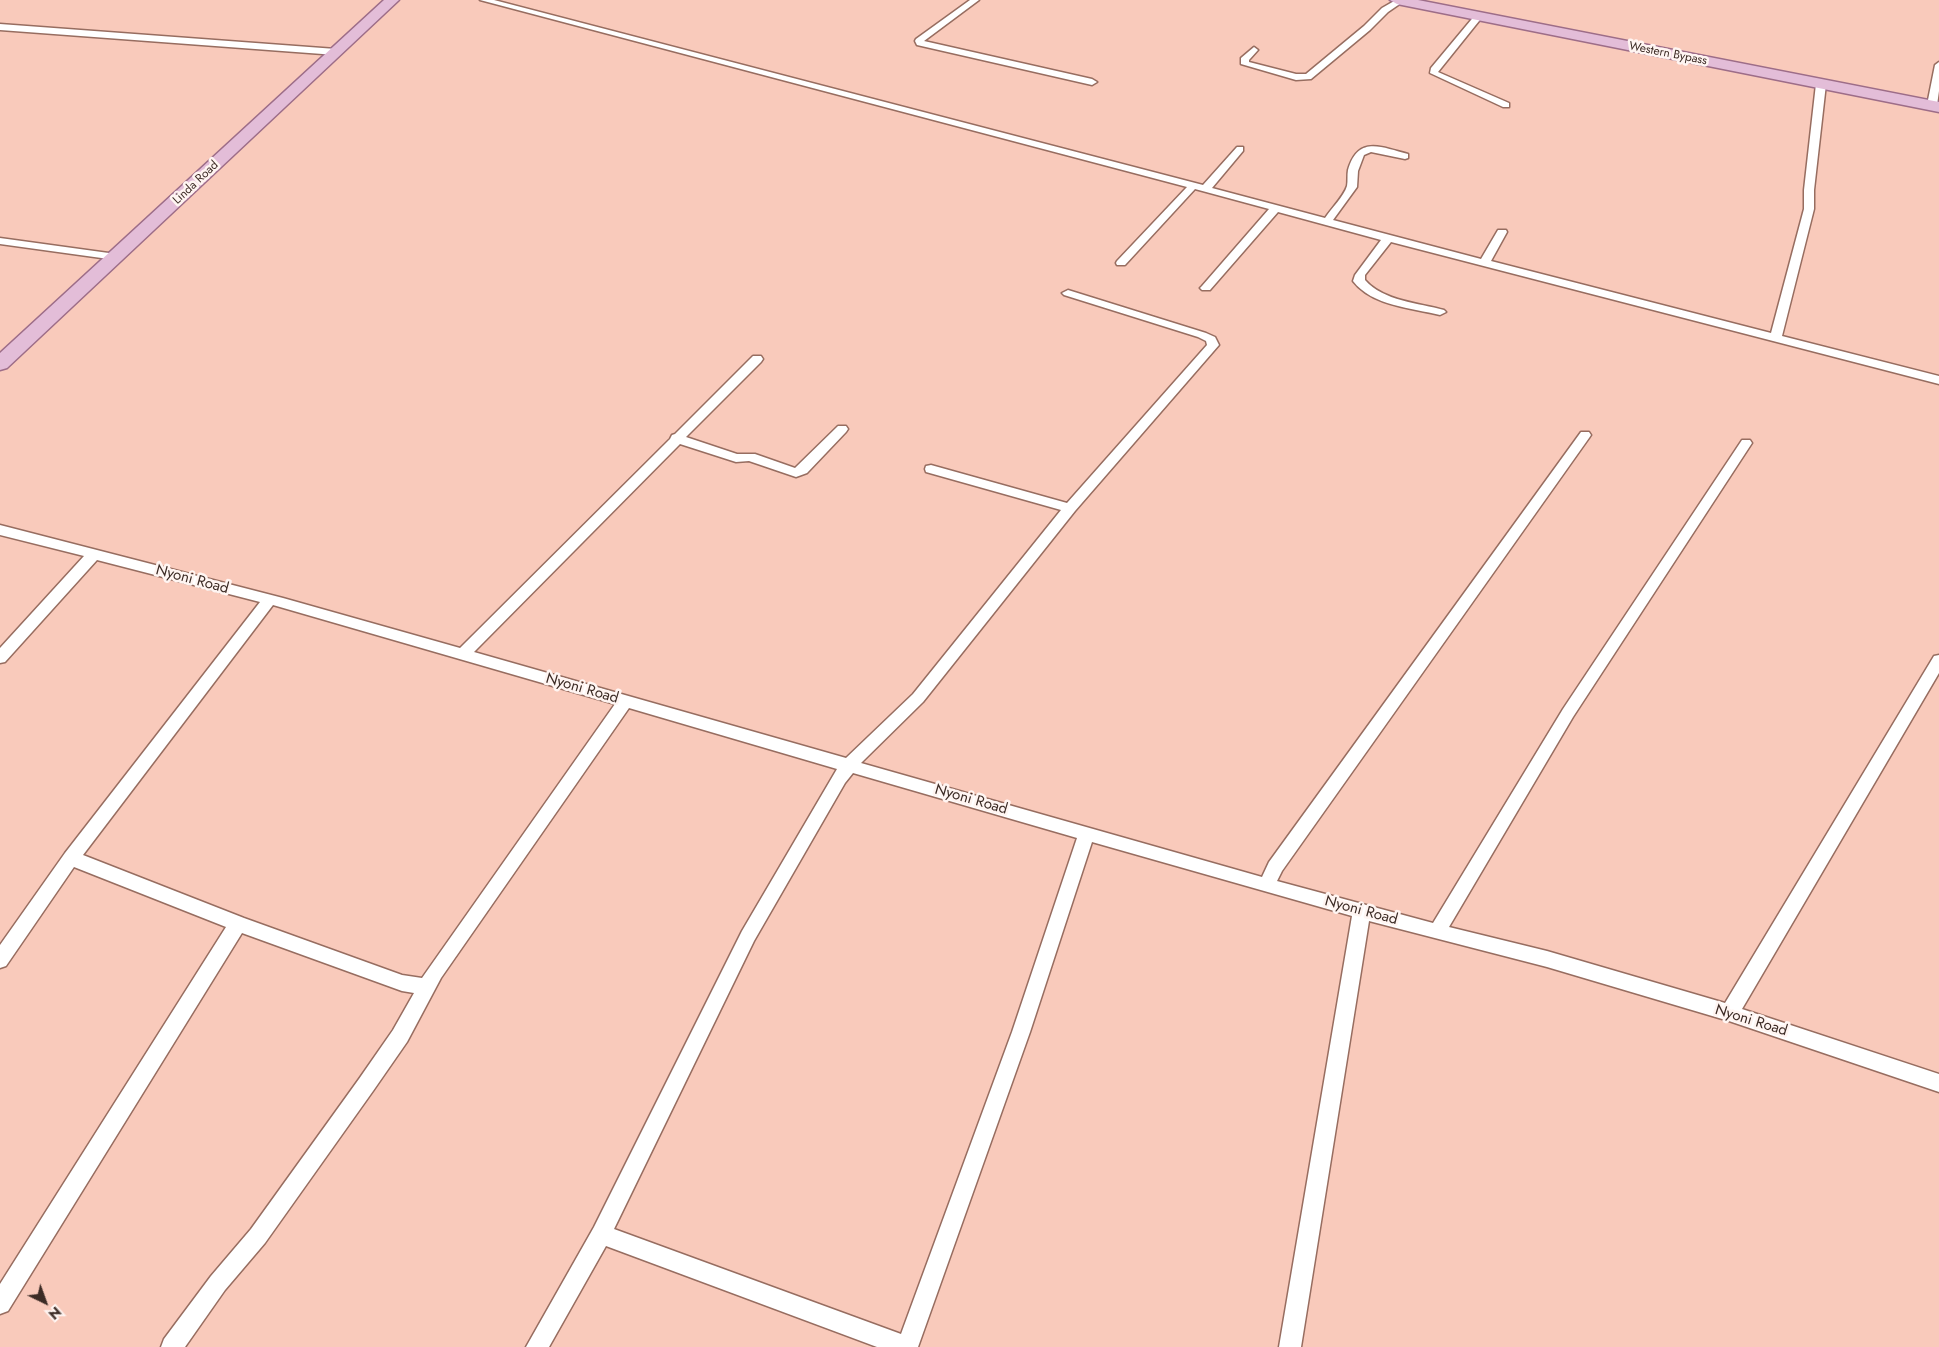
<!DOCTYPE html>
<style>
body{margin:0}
#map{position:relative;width:1939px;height:1347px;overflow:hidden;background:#f9cabb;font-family:Jost,sans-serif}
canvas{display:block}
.north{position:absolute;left:20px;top:1277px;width:50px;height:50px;-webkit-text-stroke:4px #fff5f2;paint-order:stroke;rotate:138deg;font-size:14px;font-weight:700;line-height:20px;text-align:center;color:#3c2b25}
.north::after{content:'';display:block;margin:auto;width:18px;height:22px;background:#3c2b25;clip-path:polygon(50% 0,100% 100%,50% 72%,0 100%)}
</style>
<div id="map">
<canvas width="1939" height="1347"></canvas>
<div class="north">N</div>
</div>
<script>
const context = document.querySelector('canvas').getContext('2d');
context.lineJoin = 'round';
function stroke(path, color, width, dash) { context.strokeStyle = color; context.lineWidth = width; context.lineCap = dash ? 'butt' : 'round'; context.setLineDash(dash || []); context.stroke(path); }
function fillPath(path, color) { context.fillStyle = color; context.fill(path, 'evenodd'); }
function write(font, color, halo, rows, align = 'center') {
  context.font = font + ' Jost,sans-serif'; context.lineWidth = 5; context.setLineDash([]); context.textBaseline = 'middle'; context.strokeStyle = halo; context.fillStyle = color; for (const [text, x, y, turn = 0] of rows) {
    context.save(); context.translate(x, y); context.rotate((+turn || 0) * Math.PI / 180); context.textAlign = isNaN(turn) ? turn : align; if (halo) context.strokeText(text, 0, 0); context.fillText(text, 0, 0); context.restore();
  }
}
const minor = new Path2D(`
 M480 0H494L1203 185 1237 147H1243V151L1212 188 1325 218C1331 209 1344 196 1347 186 1348 181 1347 175 1348 170 1358 135 1381 147 1408 154V158L1405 159 1371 152 1364 155 1358 171 1357 187 1333 220 1481 259 1498 230H1506L1507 232 1491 261 1771 333 1804 209V190L1816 84 1818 82H1824L1826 84 1814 190V209L1782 336 1939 376V384L1391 242 1365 275V280C1383 301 1419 303 1444 310L1446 312 1440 315C1412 308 1372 306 1353 281L1355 275 1381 240 1278 212 1210 290H1202L1200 288 1202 286 1269 209 1195 189 1125 265H1117L1116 263 1117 261 1187 187Z
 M970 0H979L924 41 1092 79 1097 82 1092 85 917 45 915 41 916 39Z
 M1396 0 1404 1 1388 12 1370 30 1311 79 1296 80 1241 64V58L1254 47 1258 50 1249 60V62L1296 74H1306L1364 26 1382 8Z
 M1476 14 1483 16 1438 72 1509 103V107H1503L1430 73 1431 68Z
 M0 24 336 49 340 52 336 55 0 30Z
 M1939 62V91L1937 105 1932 108 1927 105 1935 65Z
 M0 238 116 254 121 257 116 260 0 244Z
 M1068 290 1206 333 1215 337 1219 345 1075 511 923 702 861 763 1262 877 1269 862 1581 432H1589L1591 435 1589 438 1282 871 1277 881 1433 923 1563 709 1742 440H1750L1752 443 1573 717 1449 927 1547 951 1725 1003 1934 656 1939 655V673L1742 1009 1939 1074V1092L1729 1021 1547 967 1369 921 1301 1347H1279L1352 916 1092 842 1030 1032 918 1347H877L606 1246 549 1347H526L594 1227 742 931 837 769 629 708 441 978 407 1042 373 1091 265 1243 225 1290 185 1347H161L164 1339 211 1276 251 1229 359 1079 393 1030 414 993 402 991 242 933 8 1311 0 1314V1284L226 927 74 867 6 966 0 968V945L65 853 260 602 97 560 5 662 0 663V648L84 556 0 535V525L283 598 460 648 670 439 672 435 675 434 753 356H761L763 359 761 362 686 437 737 454H755L795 468 838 426H846L848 429 846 432 807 473 796 477 749 461 736 462 680 444 474 652 846 758 913 694 1061 510 926 472 925 469 926 466 931 465 1067 503 1207 345 1206 341 1198 337 1064 295 1062 293ZM273 605 615 704 422 978 402 975 244 918 83 855ZM853 773 1077 838 1012 1032 901 1334 614 1229 754 941 845 783Z`);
const primary = new Path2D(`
 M384 0H399L7 368 0 370V353Z
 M1390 0H1418L1939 102V112L1397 4Z`);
const farStreetnames = [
 ["Western Bypass",1668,54,11],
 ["Linda Road",196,183,-43]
];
const streetNames = [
 ["Nyoni Road",192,580,15],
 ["Nyoni Road",582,689,16],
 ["Nyoni Road",971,800,16],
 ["Nyoni Road",1361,911,15],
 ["Nyoni Road",1751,1021,17]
];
stroke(minor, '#976d60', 3);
stroke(primary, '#9d6d88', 3);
fillPath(minor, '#fff');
fillPath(primary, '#e3bdd8');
write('12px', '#3c2b25', '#fff5f2', farStreetnames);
write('15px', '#3c2b25', '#fff5f2', streetNames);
</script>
